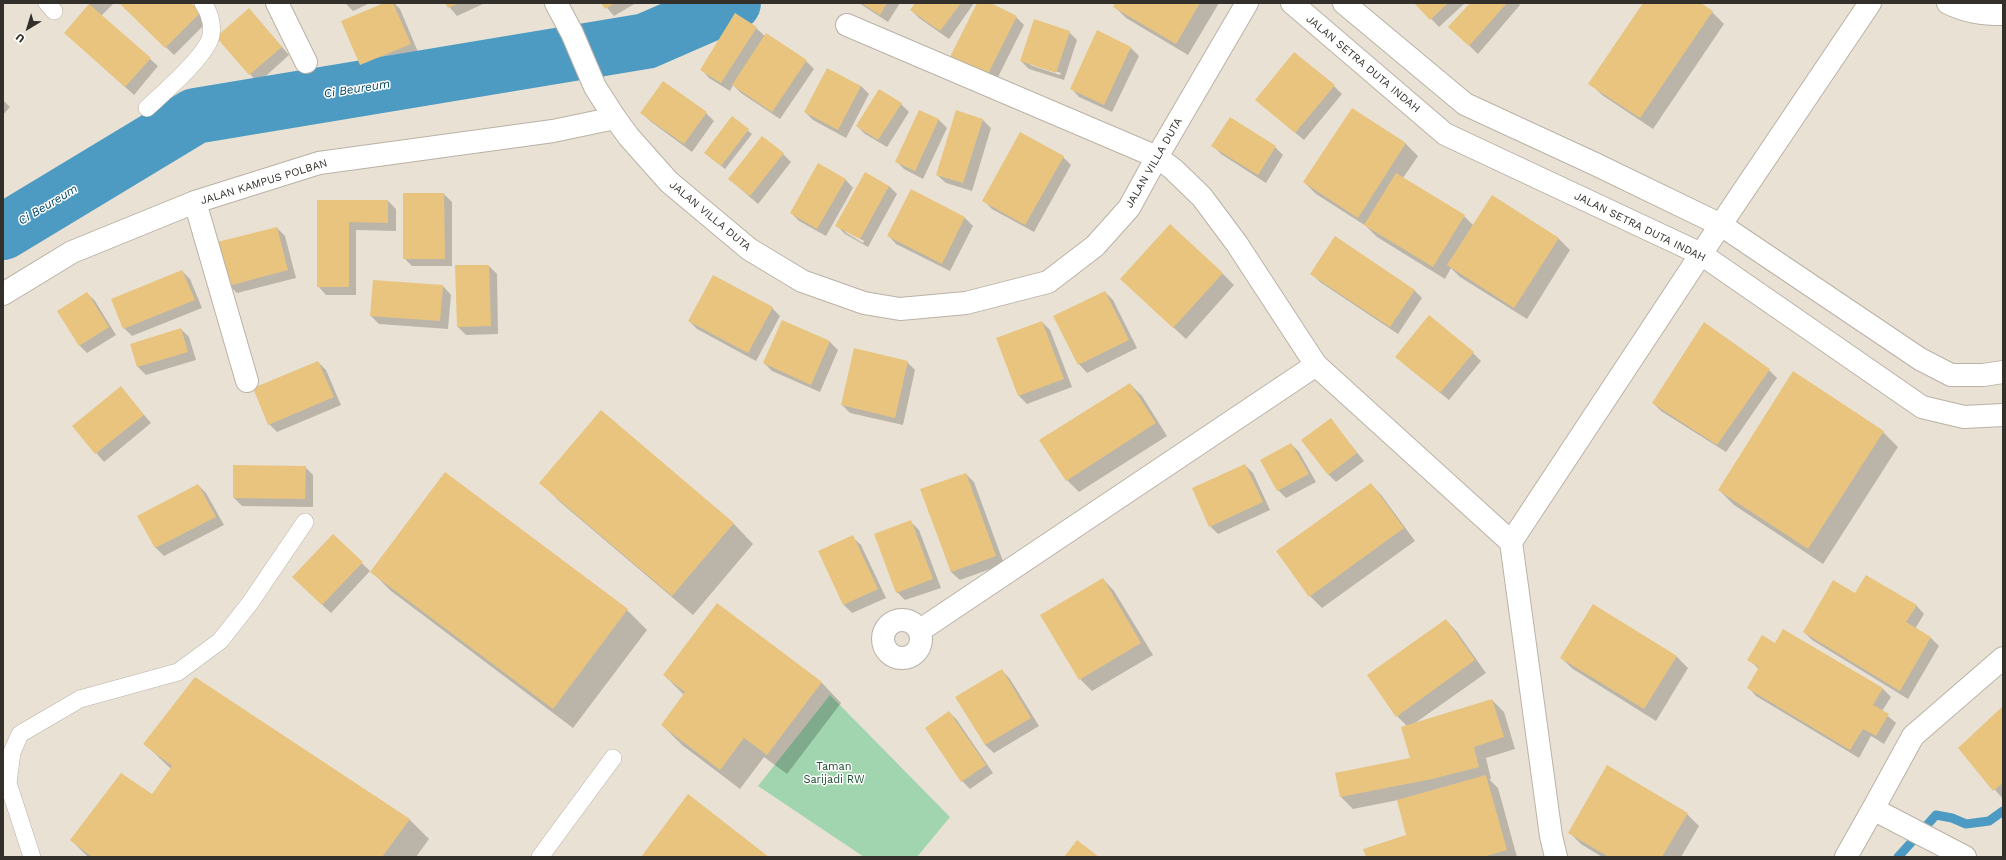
<!DOCTYPE html>
<style>
body{margin:0}
#map{position:relative;width:2006px;height:860px;overflow:hidden;background:#e9e2d4;font-family:"Work Sans",sans-serif}
canvas{display:block}
.frame{position:absolute;inset:0;border:4px solid #33302b;pointer-events:none}
.north{position:absolute;left:8px;top:8px;width:40px;height:40px;-webkit-text-stroke:3px #fff;paint-order:stroke;rotate:218deg;font-size:11px;font-weight:700;line-height:16px;text-align:center;color:#33302b}
.north::after{content:'';display:block;margin:auto;width:14px;height:18px;background:#33302b;clip-path:polygon(50% 0,100% 100%,50% 72%,0 100%)}
</style>
<div id="map">
<canvas width="2006" height="860"></canvas>
<div class="frame"></div>
<div class="north">U</div>
</div>
<script>
const context = document.querySelector('canvas').getContext('2d');
context.lineJoin = 'round';
function fillPath(path, color) { context.fillStyle = color; context.fill(path, 'evenodd'); }
function stroke(path, color, width, dash) { context.strokeStyle = color; context.lineWidth = width; context.lineCap = dash ? 'butt' : 'round'; context.setLineDash(dash || []); context.stroke(path); }
function write(font, color, halo, rows, align = 'center') {
  context.font = font + ' "Work Sans",sans-serif'; context.lineWidth = 3; context.setLineDash([]); context.textBaseline = 'middle'; context.strokeStyle = halo; context.fillStyle = color; for (const [text, x, y, turn = 0] of rows) {
    context.save(); context.translate(x, y); context.rotate((+turn || 0) * Math.PI / 180); context.textAlign = isNaN(turn) ? turn : align; if (halo) context.strokeText(text, 0, 0); context.fillText(text, 0, 0); context.restore();
  }
}
const green = new Path2D(`
 M830 695 950 817 917 857H864L758 786Z`);
const shadow = new Path2D(`
 M90 3H114L101 16 158 66 134 95 65 33Z
 M121 3H190L208 21 174 55Z
 M345 3H370L353 11Z
 M386 3H394L400 9 418 52 369 73 360 65Z
 M446 3H485L457 16Z
 M603 3H636L614 16Z
 M859 3H900L888 22Z
 M916 3H974L949 39 919 18 911 10Z
 M979 3H989L1016 17 1024 25 994 85 951 59Z
 M1116 3H1219L1188 55 1126 18 1114 6Z
 M1416 3H1465L1439 27Z
 M1471 3H1518L1520 5 1478 54 1458 35Z
 M1644 3H1699L1712 12 1724 24 1653 129 1602 95 1590 83Z
 M257 18 289 55 258 83 217 37Z
 M756 28 765 36 806 61 814 69 780 119 741 93 733 85 730 91 709 78 701 69Z
 M1069 32 1077 40 1064 80 1029 69 1021 61ZM1030 63 1061 73 1060 75 1030 65Z
 M1131 48 1139 56 1112 112 1079 97 1071 88Z
 M861 86 869 94 846 138 813 120 805 112Z
 M1334 86 1342 94 1304 140 1256 100Z
 M3 100 10 107 3 115Z
 M901 104 909 112 887 147 865 134 857 126Z
 M1352 109 1406 144 1418 156 1403 178 1464 216 1473 225 1558 238 1570 250 1527 319 1460 277 1451 268 1445 279 1377 237 1366 226 1316 194 1304 182Z
 M920 111 939 120 947 128 923 179 904 169 896 161Z
 M642 113H706L714 121 692 152 650 121Z
 M732 117 752 134 725 169 705 153Z
 M982 119 991 128 972 191 946 183 937 175Z
 M1213 146 1275 147 1283 155 1266 183 1221 154Z
 M783 154 791 162 758 204 729 179Z
 M1063 157 1071 165 1034 232 992 209 984 201Z
 M845 179 853 188 826 236 799 221 791 213Z
 M889 186 897 194 868 247 845 234 837 226ZM845 230 864 241 863 243 845 232Z
 M912 191 965 218 973 226 950 271 896 244 888 235Z
 M444 194 452 202V266H412L404 258Z
 M318 201H388L396 209V231L356 230V295H326L318 286Z
 M277 228 285 236 296 278 237 293 229 285Z
 M489 266 497 274 498 334 466 335 458 327Z
 M182 271 190 279 202 308 132 336 124 328Z
 M1222 273 1234 285 1186 339 1134 291Z
 M1312 274 1414 290 1422 298 1398 334 1320 282Z
 M374 281 443 286 451 295 448 329 379 324 371 316Z
 M1105 292 1113 300 1137 348 1087 373 1079 364Z
 M87 293 95 301 116 335 87 353 79 345Z
 M772 308 780 316 756 361 697 329 689 321Z
 M783 321 830 342 838 350 820 392 772 371 764 363Z
 M1042 322 1050 330 1072 387 1027 404 1019 396Z
 M181 329 189 337 196 360 146 375 138 367 132 344Z
 M1473 353 1481 361 1449 400 1405 365Z
 M318 362 326 370 341 405 277 432 269 424Z
 M907 362 915 370 903 425 850 413 842 405Z
 M1769 370 1777 378 1726 452 1661 411 1653 403Z
 M1130 384 1142 396 1167 436 1079 492 1067 480Z
 M121 388 151 423 104 462 74 427Z
 M601 411 734 524 753 544 693 615 560 502 541 483Z
 M1330 419 1364 461 1336 482 1328 474Z
 M1883 432 1898 447 1823 564 1734 505 1719 490Z
 M1291 444 1299 452 1316 482 1286 498 1278 490Z
 M1245 465 1253 473 1270 510 1218 534 1210 526Z
 M305 467 313 475V507L242 506 234 498Z
 M966 474 974 482 1004 564 960 580 951 572 922 490Z
 M1371 484 1382 496 1415 541 1322 608 1310 596Z
 M198 485 206 493 224 525 164 556 156 548 139 516Z
 M911 522 919 530 941 588 905 600 897 592Z
 M333 535 370 571 331 613 301 585Z
 M852 537 861 545 886 598 852 613 844 605 819 552Z
 M372 572 627 610 647 630 573 728 391 591Z
 M1103 579 1114 591 1153 655 1092 691 1080 679Z
 M1856 594 1916 605 1924 614 1915 629 1931 638 1939 646 1908 699 1812 640 1804 632Z
 M717 604 822 683 841 703 787 774 764 757 740 789 682 745 662 725 684 695 664 675Z
 M1446 620 1457 632 1486 673 1415 723 1492 700 1504 712 1515 749 1486 758 1491 779H1489L1498 788 1517 857H1367L1407 835 1398 800 1353 809 1341 797 1336 773 1412 759 1407 726 1397 716Z
 M1784 630 1883 689 1891 697 1882 711 1896 723 1884 744 1871 736 1859 758 1756 696 1748 687 1759 669 1749 660 1775 644Z
 M1676 656 1688 668 1656 721 1573 669 1561 658Z
 M1002 670 1010 679 1039 726 994 753 985 745Z
 M2003 707V799L1959 748Z
 M949 712 957 720 993 773 970 789 962 781Z
 M145 744 409 819 429 839 416 857H88L71 840 152 795 171 769Z
 M1687 814 1699 826 1681 857H1602L1581 844 1569 832Z`);
const stream = new Path2D(`
 M1898 857 1936 815 1952 818 1966 824 1989 821 2003 811`);
const river = new Path2D(`
 M3 232 195 116 646 41 733 3`);
const building = new Path2D(`
 M119 3H191L201 12 165 48Z
 M384 3H393L411 44 360 65 341 21Z
 M445 3H459L448 8Z
 M601 3H615L605 9Z
 M861 3H887L880 15Z
 M915 3H961L940 31 910 10Z
 M977 3H991L1017 16 986 78 949 59Z
 M1115 3H1200L1176 44 1113 7Z
 M1414 3H1448L1430 20Z
 M1470 3H1507L1469 46 1448 27Z
 M1643 3H1701L1713 11 1640 118 1588 84Z
 M89 4 151 58 125 87 64 33Z
 M249 8 282 47 249 75 216 37Z
 M735 13 757 27 721 83 700 70Z
 M1034 19 1070 31 1056 73 1020 61Z
 M1097 30 1131 47 1104 105 1070 89Z
 M766 33 807 60 772 112 732 85Z
 M1294 52 1335 85 1295 133 1255 100Z
 M827 68 861 86 838 130 804 112Z
 M663 81 707 112 684 144 640 113Z
 M879 89 902 103 878 140 856 126Z
 M1352 108 1406 143 1358 218 1303 182Z
 M919 110 939 119 915 171 895 162Z
 M956 110 983 119 963 183 936 175Z
 M732 116 749 129 721 166 704 153Z
 M1230 117 1276 146 1258 175 1211 146Z
 M1020 132 1064 156 1025 225 982 201Z
 M762 136 784 153 750 196 728 179Z
 M818 163 846 179 817 229 790 213Z
 M865 172 889 186 860 239 835 226Z
 M1396 173 1465 215 1433 267 1364 225Z
 M911 189 965 217 942 264 887 236Z
 M403 193H444L445 259H403Z
 M1492 195 1559 238 1514 308 1447 265Z
 M317 200H388V223L349 222V287H317Z
 M1170 224 1223 273 1173 328 1120 279Z
 M277 227 288 270 228 286 217 242Z
 M1335 236 1415 290 1390 327 1310 274Z
 M455 265H489L491 326 457 327Z
 M182 270 195 300 123 329 111 299Z
 M713 275 773 307 748 353 688 321Z
 M373 280 443 285 440 321 370 316Z
 M1105 291 1129 340 1078 365 1053 316Z
 M87 292 109 327 79 346 57 311Z
 M1429 315 1474 352 1440 393 1395 357Z
 M782 320 830 341 811 385 763 363Z
 M1042 321 1064 379 1018 396 996 338Z
 M1704 322 1770 369 1717 445 1652 403Z
 M181 328 188 352 137 367 130 344Z
 M854 348 908 361 895 418 841 405Z
 M318 361 334 397 268 425 253 388Z
 M1793 371 1884 431 1808 549 1718 490Z
 M1130 383 1156 423 1066 481 1039 440Z
 M121 386 144 415 95 454 72 426Z
 M601 410 734 523 672 596 539 483Z
 M1331 418 1357 453 1328 475 1301 440Z
 M1291 443 1309 474 1277 491 1260 460Z
 M1245 464 1263 502 1209 527 1192 488Z
 M233 465 306 466 305 499 233 498Z
 M445 472 628 609 553 709 370 572Z
 M966 473 996 556 951 572 920 489Z
 M1371 483 1404 528 1309 597 1276 551Z
 M198 484 216 517 155 548 137 516Z
 M911 520 933 579 896 593 874 534Z
 M333 534 363 562 322 605 292 577Z
 M853 535 878 589 843 605 818 551Z
 M1866 575 1917 605 1906 622 1931 637 1900 691 1803 632 1833 580 1855 593Z
 M1103 578 1141 643 1079 680 1040 615Z
 M717 603 822 682 767 755 744 738 720 770 661 725 685 692 663 675Z
 M1593 604 1677 656 1644 709 1560 658Z
 M1446 619 1475 660 1396 717 1367 675Z
 M1783 629 1883 688 1873 705 1889 714 1876 736 1863 729 1850 750 1747 688 1759 667 1747 660 1762 635 1775 643Z
 M1002 669 1031 718 985 745 955 697Z
 M195 677 410 819 382 857H92L70 840 121 773 152 794 172 766 143 744Z
 M1492 699 1504 737 1474 747 1479 767 1432 779 1340 797 1335 773 1410 758 1401 727Z
 M2003 706V783L1993 791 1958 748Z
 M949 711 986 765 961 782 925 728Z
 M1607 765 1688 813 1662 857H1609L1568 833Z
 M1486 775 1507 850 1483 857H1366L1363 849 1406 835 1397 800Z
 M688 794 769 857H641Z
 M1077 840 1099 857H1064Z`);
const lane = new Path2D(`
 M47 3 54 11
 M147 108C163 93 208 55 211 35 213 23 209 12 203 3
 M32 857 8 783 12 752 20 734 80 699 178 672 220 641 250 603 305 522
 M540 857 613 758`);
const street = new Path2D(`
 M277 3 306 62
 M1292 3 1445 134 1701 254 1922 407 1964 417 2003 415
 M1344 3 1465 104 1595 164 1721 225 1920 359 1951 375H1983L2003 372
 M1948 3C1967 12 1982 14 2003 14
 M847 25 1157 157 1173 169 1202 197 1237 244 1316 365 1511 542 1551 836 1556 857
 M615 118 629 137 669 182 749 249 802 281 864 303 900 309 966 303 1048 282 1095 246 1129 208 1157 157 1247 3
 M195 202 247 381
 M1511 542 1701 254 1870 3
 M883 639a19 19 0 1 1 38 0a19 19 0 1 1-38 0Z
 M919 631 1316 365
 M1873 809 1913 736 2003 658
 M1846 857 1873 809 1965 857`);
const secondary = new Path2D(`
 M3 294 72 252 195 202 319 163 553 131 615 118 595 87 572 33 556 3`);
const streetNames = [
 ["JALAN SETRA DUTA INDAH",1363,64,40],
 ["JALAN VILLA DUTA",1154,163,-60],
 ["JALAN KAMPUS POLBAN",264,182,-17],
 ["JALAN VILLA DUTA",710,216,40],
 ["JALAN SETRA DUTA INDAH",1640,227,26]
];
const parkNames = [
 ["Taman",834,767],
 ["Sarijadi RW",834,780]
];
const waterNames = [
 ["Ci Beureum",357,89,-9],
 ["Ci Beureum",48,205,-31]
];
fillPath(green, '#a1d5af');
fillPath(shadow, '#0003');
stroke(stream, '#4d9bc3', 9);
stroke(river, '#4d9bc3', 56);
fillPath(building, '#e8c47e');
stroke(lane, '#b9b2a5', 18);
stroke(street, '#b9b2a5', 24);
stroke(secondary, '#b9b2a5', 24);
stroke(lane, '#fff', 17);
stroke(street, '#fff', 22);
stroke(secondary, '#fff', 22);
write('11px', '#33302b', '#fff', streetNames);
write('11px', '#1d4e2f', '#fff', parkNames);
write('italic 12px', '#024762', '#fff', waterNames);
</script>
